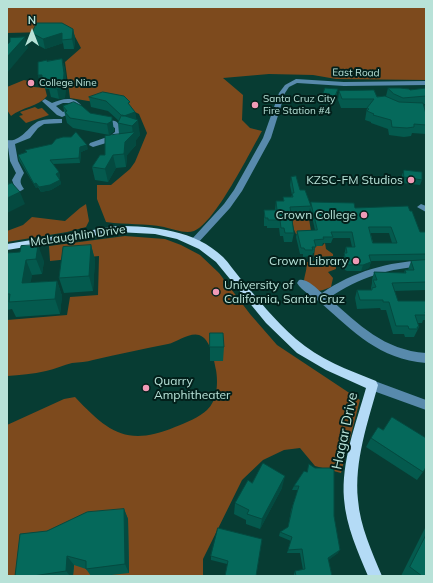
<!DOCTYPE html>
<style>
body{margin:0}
#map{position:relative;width:433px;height:583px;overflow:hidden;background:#073c33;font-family:Mulish,sans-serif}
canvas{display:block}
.frame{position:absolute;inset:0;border:8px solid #b8e2d8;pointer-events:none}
.north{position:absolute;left:12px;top:12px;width:40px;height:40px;-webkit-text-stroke:3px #03201b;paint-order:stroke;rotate:0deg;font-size:11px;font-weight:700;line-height:16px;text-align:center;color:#b8e2d8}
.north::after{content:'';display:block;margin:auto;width:14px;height:18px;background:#b8e2d8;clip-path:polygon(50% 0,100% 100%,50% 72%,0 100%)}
</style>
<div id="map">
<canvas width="433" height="583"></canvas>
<div class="frame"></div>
<div class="north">N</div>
</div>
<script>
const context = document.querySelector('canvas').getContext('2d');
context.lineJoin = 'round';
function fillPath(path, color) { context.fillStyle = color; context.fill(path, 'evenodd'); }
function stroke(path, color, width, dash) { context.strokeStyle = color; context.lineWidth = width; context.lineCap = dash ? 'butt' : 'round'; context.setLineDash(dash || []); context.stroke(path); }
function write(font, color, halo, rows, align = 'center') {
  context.font = font + ' Mulish,sans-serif'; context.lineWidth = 4; context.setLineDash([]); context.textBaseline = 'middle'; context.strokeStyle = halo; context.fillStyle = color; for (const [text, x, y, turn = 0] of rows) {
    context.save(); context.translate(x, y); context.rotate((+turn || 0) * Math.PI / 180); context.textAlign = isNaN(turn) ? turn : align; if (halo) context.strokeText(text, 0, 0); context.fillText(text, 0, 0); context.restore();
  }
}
const green = new Path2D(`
 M7 7H426V80L336 79 313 75 269 74 223 78 243 95 242 120 250 128 262 131C250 152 215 223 194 231 185 234 173 229 164 227 145 223 126 225 106 222L97 199V185H111L130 169 135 162 147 133 139 114 125 107 70 98 65 62 81 48 73 33 47 32 7 33Z
 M24 80 32 82 34 87 45 88 47 96C38 107 22 107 11 116L7 110V87Z
 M35 107 38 109 42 108 49 115 26 123 19 116 23 115 20 112Z
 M86 204 89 221 86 227 67 232 7 242V231L23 225 32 217 65 221 80 208Z
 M300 216 309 219 311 231 303 236 296 234C293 228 292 223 294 217Z
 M125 236 165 239 181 245 200 255 219 273 250 314 277 345 360 400 341 473 315 466 300 448 284 450 263 460 242 480 203 559V576H7V425L64 399 75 397C108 432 127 447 175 427 185 423 200 417 207 410 218 400 218 382 216 370 214 360 211 339 199 335 190 332 177 342 168 344 143 349 118 354 93 360 87 362 79 362 72 363 64 365 55 369 46 371 33 374 20 375 7 376V320L67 315 70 297 98 295 99 256 50 261 49 246Z
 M325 243 326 249 333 254V256L314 257 315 246H322Z
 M335 260 336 269 328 272 333 278 331 287C317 293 316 292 304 282 304 275 308 269 306 262Z`);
const minor = new Path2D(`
 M296 79 344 82 426 81V85L344 86 297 83 289 87 285 93 271 138 242 191 230 208 197 244H191L189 242 191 240 224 204 234 190 263 138 279 93 285 85Z
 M45 99 52 103C62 99 73 96 81 105L78 110 62 117 57 115 43 102 42 101ZM63 103H70L74 105 73 108 63 112 56 106Z
 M97 118 115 121 122 125 123 132 116 140 93 147 89 145 90 143 110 136 115 132V128L109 125 97 122Z
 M59 119H62V123L44 124 38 128 30 138 15 144 18 161 24 173C20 180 19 182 24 189L7 199V193L15 188 12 180 16 173 10 161 7 140C21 143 29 125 39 121 45 119 53 119 59 119Z
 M421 204 426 206V212L417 207Z
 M426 260V266C390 268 359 277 329 298 359 325 384 350 426 353V363C379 359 354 332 321 303 313 297 302 291 297 283L299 280C307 278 316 288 322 293 354 271 388 262 426 260Z
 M372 380 426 400V410L368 389 366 385 368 381Z`);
const major = new Path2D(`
 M117 226C153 226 195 230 223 257 229 263 234 271 240 278 258 299 275 321 296 339 319 359 348 370 376 381L378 385C368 422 354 461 358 500 360 526 372 552 382 576H368C358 552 346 526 344 499 341 461 356 424 366 388L326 370 297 353 266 323 216 262 199 249 177 239 155 234 117 232 7 250V244Z`);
const wall = new Path2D(`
 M73 29 75 38 74 49H64L63 43 45 49 34 43 32 33Z
 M62 59 65 69 66 83 65 98 59 99 51 97 49 89H45L44 85 41 86 38 75 47 61Z
 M388 88 410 90 426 88V104H424L425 108 426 104V134L412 133 411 136 404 137 389 135 388 129 371 123V122L365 120 367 108H341L338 100 339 91 388 98 386 96Z
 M338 89 334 104 322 102 323 94Z
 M89 97 131 107 135 112 136 119 140 135 136 140V145L127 155 126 167 116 168 108 182 95 180 92 167 105 155 119 134 118 123 119 121 108 111 91 107Z
 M63 106 90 113 114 128V131L109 135 73 128 67 123Z
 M88 149 81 152 80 163 53 164 59 172 60 177 59 178 60 180 61 184 51 190 41 192 38 187 36 188 19 160 18 155 26 152 25 150Z
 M404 170 422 180 420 185 402 183V175Z
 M291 177 311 206V202L355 208 410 211 420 232H426V290L394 291 398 301H426V320H423L422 323H418L419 327 414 337H405L404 334H393L386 310H381L380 308 357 309 355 298 357 290H371V288L372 283V280L374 272 404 273 405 270H408L411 261 425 260 371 261 369 268 361 271H347L345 270 343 259 346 247H352L350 238H333L331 243H323L322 246H315L314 253H313L312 256 303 257V254H300L296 237 297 231 315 230 310 208 309 215H291L294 233 292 242H284L283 236H280L279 228H267V226H264V210H275L276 201H283V197H291L292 195 290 185ZM370 233H389L392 243H373Z
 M91 245 95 260 93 291 64 293 59 278Z
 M7 253 44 261 42 274 32 275 30 283 57 281 62 296 60 314 16 317 12 309 7 310Z
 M210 333 224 347 223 361H210Z
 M371 438 423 472 417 480 366 447Z
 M304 471 334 516 338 553 328 560 332 576H294V574L295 571 303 570 300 553H287L291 541 279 536 280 532 288 528 291 510 298 490H292L294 486Z
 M252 483 282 488 260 529 246 524V520L234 514 235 503Z
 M124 509 128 519 129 573 103 576H91L86 569 74 565 73 576H15L47 531Z
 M426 526V576H401Z
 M218 528 256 576 227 564 211 560V556Z`);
const shadedWall = new Path2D(`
 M73 29 75 38 74 49 72 39Z
 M62 33V40L63 43 45 49 43 39Z
 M25 37 28 48 7 73V57Z
 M62 59 65 69 66 83 65 98 59 99 57 89Z
 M38 75H42V79L44 85 41 86Z
 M135 112 137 121 138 120 140 135 136 140V145L127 155 126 167 124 154 125 142 133 134 132 126 123 116Z
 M112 117 114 131 109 135 107 124Z
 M87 145 88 149 81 152 80 163 79 158 80 147Z
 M113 155 116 168 108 182 105 169Z
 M59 172 60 177 57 178 56 174Z
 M7 179 11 189 7 192Z
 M60 180 61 184 51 190 41 192 39 187Z
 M36 183 38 187 36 188 34 184Z
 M20 192 25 204 7 213V198Z
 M38 245 44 261 42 274 36 259Z
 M91 245 95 260 93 291 89 276Z
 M26 260 32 275 28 298 22 283Z
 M371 262 369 268 361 271 363 265Z
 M57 281 62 296 60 314 55 299Z
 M285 476 282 488 260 529 262 519Z
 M124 509 128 519 129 573 125 564Z
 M340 550 338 553 326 562 328 558Z
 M67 556 74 565 73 576H70L66 571Z`);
const building = new Path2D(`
 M37 23H62L73 29 72 39 62 40V33L43 39 32 33Z
 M25 37 7 57V45L10 42V38Z
 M62 59 64 73 63 88 57 89 48 87V79H42V75H38V62L47 60V61Z
 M325 88 338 89 335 96 323 94Z
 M388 88H400L409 89 410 90 426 88V96L403 98 394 94Z
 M372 90H374L377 97 385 96 399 102 423 103 426 114V125L414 124V127L407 128 392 127 391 120 373 115 374 114 367 111 369 109 367 108 374 99H342L339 91Z
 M103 92 124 96 130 102 128 103 135 112 124 116H122L106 101 89 97Z
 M74 102 82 106 90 113 112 117V121L107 124 70 118 65 112 67 111 63 106Z
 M122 115 138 120 132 126 118 123Z
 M76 132 87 145 80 147 79 158 50 160 59 172 56 174 60 180 50 185 39 187 36 183 34 184 18 155 27 152 25 150 52 144 56 139 63 137H71Z
 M135 132 125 142 124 154 113 155 105 169 92 167 100 155H105V136Z
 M404 170 422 172V180L404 177Z
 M296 176 300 190H305L311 206 290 207 294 233H285L284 228H281L280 220H268V218H265L264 210H277L276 201H284L283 197H293L292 193H294L291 177Z
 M12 183 20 192 7 198V185Z
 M311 202 354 203 355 208 408 206 410 211H412L420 232H426V254L369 255 371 262 363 265H349L347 264 344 253H347L346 247H355L352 232H331L333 237H323L324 239 314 240 316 247H312L313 250H305L304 248H301L297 231 317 230ZM369 227H391L397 243H373Z
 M38 245 36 259 26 260 22 283 57 281 55 299 9 302 10 294H7V253L20 252 21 246Z
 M91 245 89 276 59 278 63 247Z
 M426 260V282L392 283 398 301H426V312H425L426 315H415L419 327H417L418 329H409L408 326H396L389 302H383V300H360L357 290H372V288L376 287 373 280H377L374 272 406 273 405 270H414L411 261Z
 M210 333H223L224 347H210Z
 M392 417 426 438V467L423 472 371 438 378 427 383 430Z
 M263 463 285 476 262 519 247 514 249 510 235 503 248 480 252 483Z
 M309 464 315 468H334V516L340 550 328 558 332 576H296L295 571 305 569 302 549 288 550 292 537 280 532 288 527 293 505 299 486H294L304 471 307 472Z
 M124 509 125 564 86 569V561L67 556 66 571 33 576H15L20 534 47 531 87 512Z
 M218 528 262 539 256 576H225L228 561 211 556Z
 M426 535V576H422L410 567Z`);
const markers = [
 [31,83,4,"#f09ab6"],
 [255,105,4,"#f09ab6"],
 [411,180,4,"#f09ab6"],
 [364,215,4,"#f09ab6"],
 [356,261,4,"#f09ab6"],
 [216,292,4,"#f09ab6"],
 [146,388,4,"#f09ab6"]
];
const farStreetnames = [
 ["East Road",356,73,1]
];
const farPoinames = [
 ["College Nine",39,83],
 ["Santa Cruz City",263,99],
 ["Fire Station #4",263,111]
];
const poiNames = [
 ["KZSC-FM Studios",403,180],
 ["Crown College",356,215],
 ["Crown Library",348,261],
 ["University of",224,285,"left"],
 ["California, Santa Cruz",224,299,"left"],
 ["Quarry",154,381,"left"],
 ["Amphitheater",154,395,"left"]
];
const streetNames = [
 ["McLaughlin Drive",78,236,-8]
];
const nearStreetnames = [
 ["Hagar Drive",345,431,-78]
];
fillPath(green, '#7d4a1d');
fillPath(minor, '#588aac');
fillPath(major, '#b4dbf6');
fillPath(wall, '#045a4e');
fillPath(shadedWall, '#044a40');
fillPath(building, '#05695b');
stroke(building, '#044a40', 1);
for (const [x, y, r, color] of markers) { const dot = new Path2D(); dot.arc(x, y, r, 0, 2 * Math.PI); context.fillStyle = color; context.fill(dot); stroke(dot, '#03201b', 1.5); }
write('10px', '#b8e2d8', '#03201b', farStreetnames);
write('10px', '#b8e2d8', '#03201b', farPoinames, 'left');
write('12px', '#b8e2d8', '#03201b', poiNames, 'right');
write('12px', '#b8e2d8', '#03201b', streetNames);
write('14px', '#b8e2d8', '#03201b', nearStreetnames);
</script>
